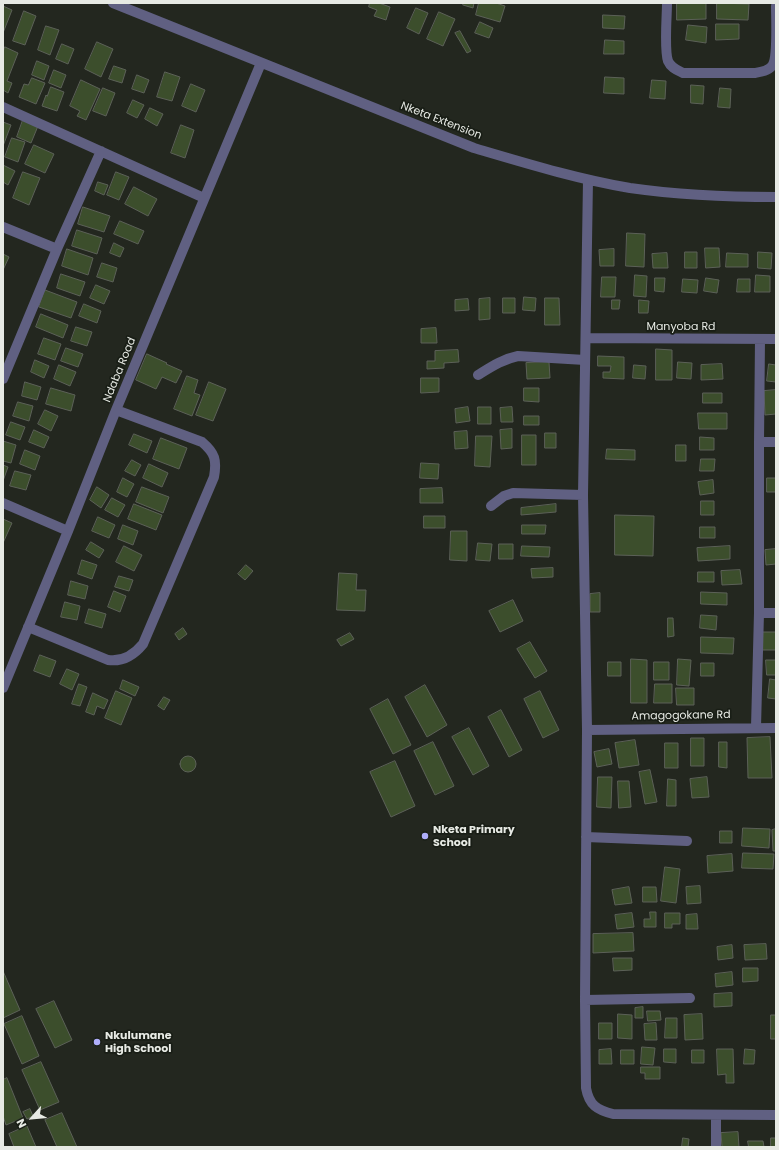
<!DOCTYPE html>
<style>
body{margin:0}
#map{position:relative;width:779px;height:1150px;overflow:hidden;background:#23271f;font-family:Poppins,sans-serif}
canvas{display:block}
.frame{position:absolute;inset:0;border:4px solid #e7eae4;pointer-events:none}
.north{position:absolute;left:12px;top:1098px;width:40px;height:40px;-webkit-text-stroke:3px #191e16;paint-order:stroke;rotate:243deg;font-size:11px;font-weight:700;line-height:16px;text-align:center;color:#e7eae4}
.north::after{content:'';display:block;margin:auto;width:14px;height:18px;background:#e7eae4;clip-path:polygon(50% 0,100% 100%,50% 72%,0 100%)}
</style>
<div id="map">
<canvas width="779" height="1150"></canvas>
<div class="frame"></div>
<div class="north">N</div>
</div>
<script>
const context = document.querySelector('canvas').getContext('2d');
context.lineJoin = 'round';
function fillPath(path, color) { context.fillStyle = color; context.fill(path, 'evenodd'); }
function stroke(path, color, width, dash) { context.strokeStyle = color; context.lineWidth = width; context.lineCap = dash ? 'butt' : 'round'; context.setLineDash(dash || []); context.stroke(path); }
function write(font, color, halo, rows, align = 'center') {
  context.font = font + ' Poppins,sans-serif'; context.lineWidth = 3.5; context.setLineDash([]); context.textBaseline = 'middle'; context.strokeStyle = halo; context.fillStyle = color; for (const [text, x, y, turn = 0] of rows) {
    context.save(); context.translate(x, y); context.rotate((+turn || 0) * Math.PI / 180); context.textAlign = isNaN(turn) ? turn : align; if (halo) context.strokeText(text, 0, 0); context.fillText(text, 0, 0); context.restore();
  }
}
const building = new Path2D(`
 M370 3H379L390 7 386 20 374 16 377 10 369 7Z
 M464 3H474L473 8 463 5Z
 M479 3H496L505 6 500 22 476 15Z
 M677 3H706V19L677 20Z
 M717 3 749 4 748 20 717 19Z
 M3 6 12 10 3 33Z
 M416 8 428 13 419 34 407 28Z
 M24 11 36 16 25 45 13 41Z
 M439 12 455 19 443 46 427 39Z
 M603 15 625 16 624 29 603 28Z
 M480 22 493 28 489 38 475 33Z
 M716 24H739V39L716 40Z
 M688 25 707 27 706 43 686 40Z
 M46 26 59 30 50 55 38 50Z
 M460 31 471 51 467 53 455 33Z
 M605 40 624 41V54H604Z
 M97 42 113 49 101 77 85 69Z
 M62 44 74 49 68 64 56 59Z
 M5 47 18 53 7 81 12 83 8 93 3 90V52Z
 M37 61 49 66 44 80 32 75Z
 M114 66 126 70 122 83 109 79Z
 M54 70 66 75 61 88 49 83Z
 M165 72 180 77 172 101 157 97Z
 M137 75 149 80 144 93 132 89Z
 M605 77 624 78V94L604 93Z
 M32 78 45 83 36 104 19 97 24 84 28 85Z
 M81 80 100 89 86 120 77 116 80 111 70 106Z
 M652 80 666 81 665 99 650 98Z
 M191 84 205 90 196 112 182 106Z
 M691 85 704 86 703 104 691 103Z
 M51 87 64 92 57 111 42 106 46 95 47 96Z
 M103 88 115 93 106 116 93 111Z
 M720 88 731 89 730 108 718 107Z
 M133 100 144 105 137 118 127 113Z
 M150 108 163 114 157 126 145 119Z
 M23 120 38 126 31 143 17 137Z
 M3 122 11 125 3 146Z
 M181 125 194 130 185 158 171 153Z
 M12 138 25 142 18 162 5 157Z
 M34 145 54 154 45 173 25 164Z
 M3 165 15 171 8 185 3 182Z
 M23 172 40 178 29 205 13 198Z
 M116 172 129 177 119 200 107 195Z
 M98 182 108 185 104 195 95 191Z
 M134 187 157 199 148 216 125 204Z
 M83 207 110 216 104 232 78 224Z
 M120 221 144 231 138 244 114 234Z
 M77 230 102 238 97 254 72 246Z
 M627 233 645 234 644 267 626 266Z
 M114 243 124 248 120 257 110 253Z
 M705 248H719L720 267 706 268Z
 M67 249 93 258 88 275 62 266Z
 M614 249V266H600L599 250Z
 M685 252H697V268H685Z
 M758 252 772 253 771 269 758 268Z
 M667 253 668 268H653L652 254Z
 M727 253 748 254V267H726Z
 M3 254 9 257 3 270Z
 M102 263 117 268 113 282 97 277Z
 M61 274 85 282 80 296 57 288Z
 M635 275 647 276 646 297 634 296Z
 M756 275 770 276V292H755Z
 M602 277H616L615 297H601Z
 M655 278H665L664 292 655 291Z
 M706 278 719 280 717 293 704 291Z
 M683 279 698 280 697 293 682 292Z
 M738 279H750V292H737Z
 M96 285 110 291 104 304 90 298Z
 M45 290 77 302 71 318 39 307Z
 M524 297 536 298 535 311 523 310Z
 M490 298V319L479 320V299Z
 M503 298H515V313H503Z
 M545 298H559L560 325H545Z
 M468 299 469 310 455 311V300Z
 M612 300H620L619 309H612Z
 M639 300 649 301 648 313H639Z
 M84 304 101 311 97 323 79 316Z
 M41 314 68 325 63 338 36 327Z
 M76 327 92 332 87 346 71 341Z
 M436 328 437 343H421V329Z
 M44 338 61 344 55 360 38 354Z
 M66 348 83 354 78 367 61 361Z
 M656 349 672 350V380H656Z
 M458 350 459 362 444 363V368L427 369V361H435V351Z
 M147 354 167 363 166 364 182 371 176 383 162 377 156 389 136 380Z
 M598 356 624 357V379L603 378V372H610L611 366H598Z
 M35 360 49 366 44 378 31 372Z
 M549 362 550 378 527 379 526 363Z
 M678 362 692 363 691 379 677 378Z
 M722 364 723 379 701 380V365Z
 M769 364 776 365V382L767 381Z
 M59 365 76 372 70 386 54 379Z
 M634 365 646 366 645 379 633 378Z
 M187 376 198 380 194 393 200 395 192 416 174 409Z
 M421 378H439V392L421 393Z
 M25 382 41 387 37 400 22 396Z
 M209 382 226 389 213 421 196 415Z
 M51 388 75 395 71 411 46 404Z
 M524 388H539V402L524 401Z
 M776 390V414L765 415 764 391Z
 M703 393H722V403H703Z
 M18 402 33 406 29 421 13 416Z
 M468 407 470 421 456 423 455 409Z
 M478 407H491V424H478Z
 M512 407 513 422H501L500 408Z
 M45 410 58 416 51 431 38 424Z
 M698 413H727V429H699Z
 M524 416H539V425H524Z
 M11 422 25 427 20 440 6 435Z
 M512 429V448L501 449 500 430Z
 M34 430 49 437 44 448 29 442Z
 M467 431 468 448 455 449 454 432Z
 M545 433H556V448H545Z
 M134 434 152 441 147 453 129 445Z
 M522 435H536V465H522Z
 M476 436H492L490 467 475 466Z
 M700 437 714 438V450H700Z
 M161 438 187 448 179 469 153 459Z
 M3 441 16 445 11 463 3 461Z
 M676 445H686V461H676Z
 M607 449 635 450V460L606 459Z
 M25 450 40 456 35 470 20 464Z
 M701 459H715L714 471H700Z
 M132 460 141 465 135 476 125 471Z
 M421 463 439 464 438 479 420 478Z
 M149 464 168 473 162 487 143 478Z
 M3 465 8 467 3 481Z
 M15 471 31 475 26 490 10 486Z
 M123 478 134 484 127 497 117 492Z
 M767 478H776V492H767Z
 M713 480 714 493 700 495 698 482Z
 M97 487 109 495 101 508 90 500Z
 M142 487 169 497 163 513 136 502Z
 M442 488 443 503H420V489Z
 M112 498 125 505 118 517 105 510Z
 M701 501H714V515H701Z
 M134 504 162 515 156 530 128 519Z
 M556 504V512L521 515V508Z
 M615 515 654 516 653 556 615 555Z
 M424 516H445V528H424Z
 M98 517 115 525 109 538 92 531Z
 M3 519 12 523 3 543Z
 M123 525 138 531 133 545 118 539Z
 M522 525H546L545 534H522Z
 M700 527H715V538H700Z
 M451 531H467V561L450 560Z
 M91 542 104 550 99 558 86 550Z
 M478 543 492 544 490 561 476 560Z
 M499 544H513V559H499Z
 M124 546 142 555 134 571 116 562Z
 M522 546 550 547 549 557 521 556Z
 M730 546V559L698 561 697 548Z
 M776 549V564L766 565 765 550Z
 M82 560 97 565 92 579 78 574Z
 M246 565 253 571 245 580 238 574Z
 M553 568V577L532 578 531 569Z
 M740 570 742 584 722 585 721 571Z
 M698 572H714V582H698Z
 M339 573 357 574 356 590H366L365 611 337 610Z
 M119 576 133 580 129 591 115 587Z
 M71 581 88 586 85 599 68 595Z
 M114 591 126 596 120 612 108 607Z
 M701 592 727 593V605L701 604Z
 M600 593V612H590V594Z
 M513 600 523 621 500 632 489 611Z
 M65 602 80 606 77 620 61 617Z
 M89 609 106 614 102 628 85 623Z
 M701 615 717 616 716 630 700 628Z
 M668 618H673L674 636 668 637Z
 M183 628 187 634 179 640 175 634Z
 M763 632H776V650H763Z
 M350 633 354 639 341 646 337 640Z
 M701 637 734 638 733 654 701 653Z
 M530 642 547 671 535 678 517 649Z
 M40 655 56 661 50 677 34 671Z
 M631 659 647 660V703H631Z
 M678 659 691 660 689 686 677 685Z
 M766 660H776V675H767Z
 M608 662H621V676H608Z
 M654 662H669V680H654Z
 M701 663H714V676H701Z
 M67 669 79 674 72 690 60 684Z
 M770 679 776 680V699L768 698Z
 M123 680 139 687 135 696 120 689Z
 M79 684 87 687 80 706 72 704Z
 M655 684H672V703H654Z
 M425 685 447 725 427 737 405 697Z
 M676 688H694V705H677Z
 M116 691 132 698 121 725 105 718Z
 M540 691 559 730 543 738 524 699Z
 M93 693 108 700 104 709 97 706 94 715 86 712Z
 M164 697 170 700 164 710 158 706Z
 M388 699 411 745 393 754 370 709Z
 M501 710 522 750 509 757 488 717Z
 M469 728 489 766 473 775 452 737Z
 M770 737 772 778H748L747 738Z
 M691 738H704V766H691Z
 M635 740 639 765 619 768 615 743Z
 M433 742 454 786 435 795 414 751Z
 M719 742H727V768L719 767Z
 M665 743H678V768H665Z
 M609 749 612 764 597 767 594 752Z
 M180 764a8 8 0 1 1 16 0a8 8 0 1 1-16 0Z
 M395 761 415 806 391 817 370 772Z
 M650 770 657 802 645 804 639 772Z
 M598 777H612L611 808 597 807Z
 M707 777 709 797 692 798 690 779Z
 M668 779 676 780V806H667Z
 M618 781H629L631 807 619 808Z
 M743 828 770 829 769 848 742 846Z
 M776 829V851H773L772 830Z
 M720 831H732V843H720Z
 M743 853 774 854 773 869 742 868Z
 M732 854 733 871 708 873 707 856Z
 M665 867 680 869 676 903 661 901Z
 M700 886 701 903 687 904 686 887Z
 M629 887 632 903 615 905 612 890Z
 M643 887H656L657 902H643Z
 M650 912H656V927H644V919H650Z
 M632 913 634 927 617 929 615 915Z
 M665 913H680V924H672V928H665Z
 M697 914 698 929H686V915Z
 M633 933 634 951 593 953V934Z
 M766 944 767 959 745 960 744 945Z
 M732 945 733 958 718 960 717 947Z
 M613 958H632V970L614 971Z
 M743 968H758V981L743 982Z
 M3 971 20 1010 3 1018Z
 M732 972 733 985 716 987 715 974Z
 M732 993V1006L714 1007V994Z
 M54 1001 72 1040 55 1048 36 1009Z
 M643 1007V1018H635V1008Z
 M647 1011H660L661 1020 648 1021Z
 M618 1014 632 1015V1039L618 1038Z
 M702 1014 703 1039 685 1040 684 1015Z
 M771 1015H776V1039H771Z
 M22 1016 39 1056 22 1064 4 1024Z
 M666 1018H677V1038H665Z
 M599 1023H612V1039H599Z
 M656 1023 657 1040H645L644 1024Z
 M642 1047 655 1048 653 1065 641 1064Z
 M611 1049 612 1064H599V1050Z
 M664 1049H676V1063L664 1062Z
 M717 1049H733L734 1083H726V1074L718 1075Z
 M745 1049 755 1050 754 1064H744Z
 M621 1050H634V1064H621Z
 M692 1050H704V1063H692Z
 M41 1062 59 1102 40 1110 22 1070Z
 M641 1067H660V1079H645V1073H641Z
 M7 1078 23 1118 6 1125 3 1116V1080Z
 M30 1109 33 1116 27 1119 23 1112Z
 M62 1113 77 1147H57L45 1120Z
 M27 1126 36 1147H14L9 1134Z
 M738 1132 739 1147H722L721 1133Z
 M683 1138 689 1139 688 1147H682Z
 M771 1138H776V1147H771Z
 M748 1141H763L764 1147H749Z`);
const minor = new Path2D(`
 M113 3 474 148C525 163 577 179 630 188 679 195 727 197 776 197
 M667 3C667 16 664 50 668 61 671 68 677 70 683 73H755C761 72 768 71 772 66 778 59 776 17 776 6
 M3 107 204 198
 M588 180 583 495 587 730 585 1000 586 1088C589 1105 597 1110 613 1114L776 1115
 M3 227 57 249
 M586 338 776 339
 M478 375C491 367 503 359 518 356L585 360
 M3 379 57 249 101 151
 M759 442H776
 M3 503 68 531
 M491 506 504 496 513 493 583 495
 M759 613H776
 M28 627 108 660C122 662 134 655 143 644L214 477C217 460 215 453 202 442L116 410
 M3 688 68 531 116 410 261 63
 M756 727 759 613V442L760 339
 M587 730 776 728
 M586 837 687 841
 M585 1000 690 998
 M716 1115V1147`);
const markers = [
 [425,836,4,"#afaefa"],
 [97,1042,4,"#afaefa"]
];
const streetNames = [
 ["Nketa Extension",441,121,21],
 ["Manyoba Rd",681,327],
 ["Ndaba Road",120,370,-68],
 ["Amagogokane Rd",681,716,-1]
];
const poiNames = [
 ["Nketa Primary",433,830],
 ["School",433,843],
 ["Nkulumane",105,1036],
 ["High School",105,1049]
];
fillPath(building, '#3c4e2c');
stroke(building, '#5c6158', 1);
stroke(minor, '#606082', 10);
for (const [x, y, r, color] of markers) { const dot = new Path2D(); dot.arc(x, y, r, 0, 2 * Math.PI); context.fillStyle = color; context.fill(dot); stroke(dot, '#191e16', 1.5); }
write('11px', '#e7eae4', '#191e16', streetNames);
write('bold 11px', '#e7eae4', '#191e16', poiNames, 'left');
</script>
